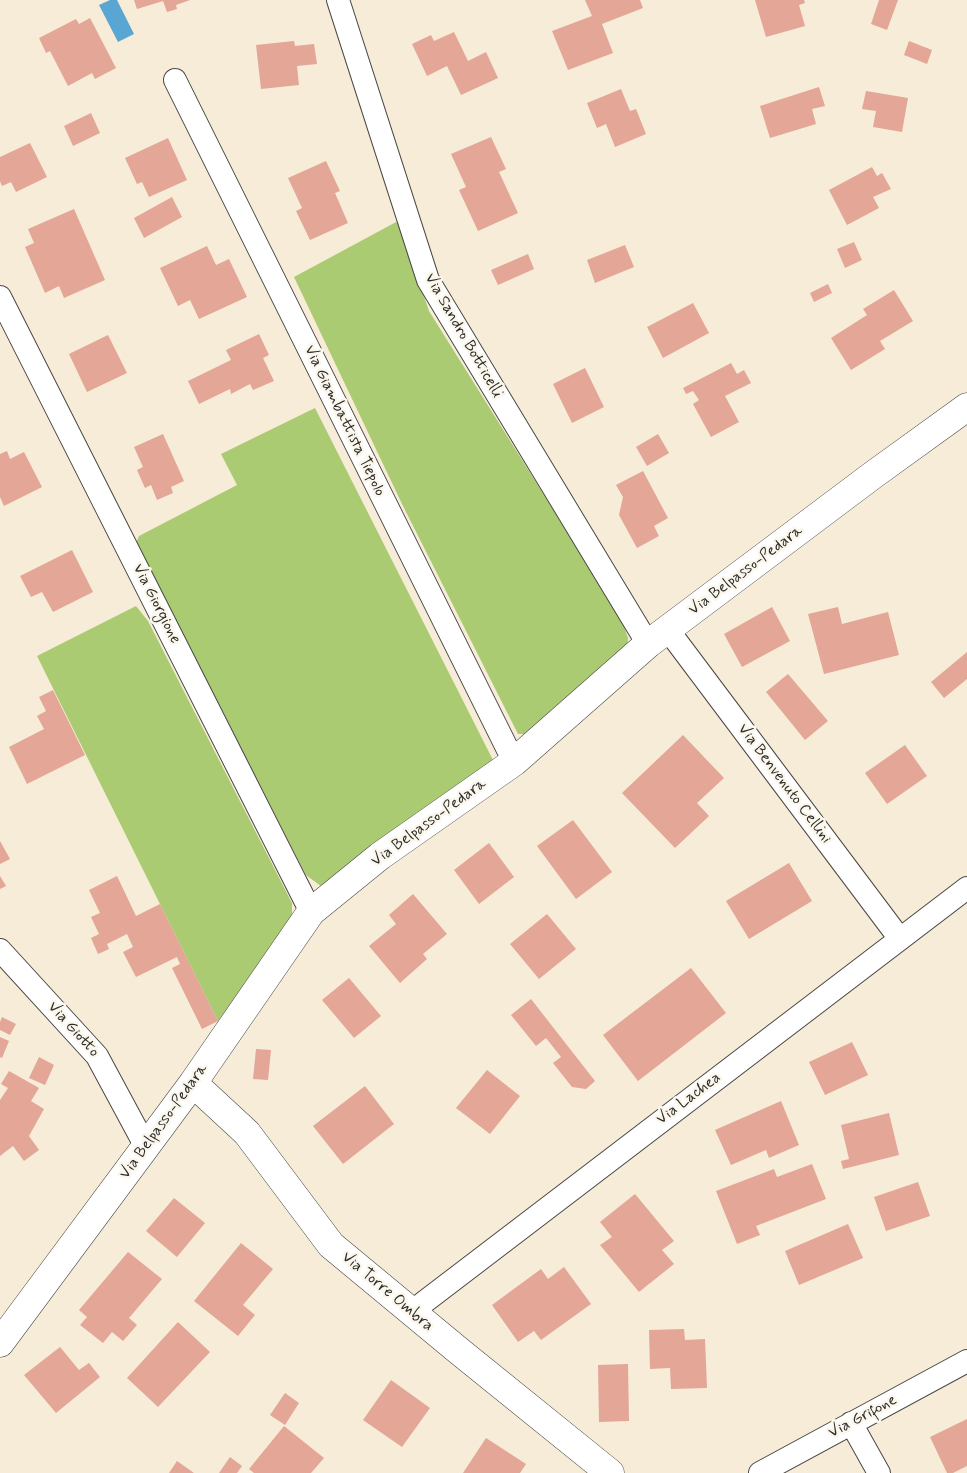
<!DOCTYPE html>
<style>
body{margin:0}
canvas{display:block;background:#f6ecd7}
</style>
<canvas width="967" height="1473"></canvas>
<script>
const context = document.querySelector('canvas').getContext('2d');
context.lineJoin = 'round';
function fillPath(path, color) { context.fillStyle = color; context.fill(path, 'evenodd'); }
function stroke(path, color, width, dash) { context.strokeStyle = color; context.lineWidth = width; context.lineCap = dash ? 'butt' : 'round'; context.setLineDash(dash || []); context.stroke(path); }
function write(font, color, halo, rows, align = 'center') {
  context.font = font + ' Mynerve,sans-serif'; context.lineWidth = 5; context.setLineDash([]); context.textBaseline = 'middle'; context.strokeStyle = halo; context.fillStyle = color; for (const [text, x, y, turn = 0] of rows) {
    context.save(); context.translate(x, y); context.rotate((+turn || 0) * Math.PI / 180); context.textAlign = isNaN(turn) ? turn : align; if (halo) context.strokeText(text, 0, 0); context.fillText(text, 0, 0); context.restore();
  }
}
const green = new Path2D(`
 M398 221 429 311 622 620 628 638 627 652 530 734H518L403 506 294 277Z
 M315 408 495 764 322 887 306 875 136 543 139 536 237 485 221 454Z
 M136 606 148 621 292 903V921L218 1021 37 656Z`);
const water = new Path2D(`
 M110 0H117L134 34 118 42 99 5Z`);
const building = new Path2D(`
 M134 0H190L176 5 177 9 167 12 163 1 137 9Z
 M585 0H640L643 8 602 24 613 53 568 70 552 31 592 16Z
 M755 0H804L805 3 799 5 805 26 766 37Z
 M879 0H898L887 30 871 24Z
 M90 18 116 68 95 79 92 73 68 86 50 51 46 53 39 38 76 19 79 24Z
 M454 32 468 61 486 52 498 78 461 95 447 66 427 76 412 44 431 35 434 41Z
 M294 41 295 46 314 44 317 64 297 66 299 85 261 89 256 45Z
 M909 41 932 50 927 64 904 55Z
 M819 87 825 106 812 109 816 124 770 138 760 106Z
 M621 89 630 111 636 109 646 134 615 147 606 124 597 128 587 103Z
 M866 91 908 98 902 132 873 127 876 111 862 109Z
 M91 113 100 133 73 146 64 126Z
 M491 137 506 169 499 172 518 213 478 231 459 190 466 187 451 154Z
 M168 138 187 180 149 197 142 182 137 184 125 158Z
 M30 143 47 177 16 192 11 182 2 186 0 181V157Z
 M326 161 340 191 335 193 348 223 310 240 296 211 302 208 288 178Z
 M872 167 877 176 882 173 891 189 873 197 879 208 847 225 829 190Z
 M172 197 182 217 144 238 134 218Z
 M74 209 105 280 64 298 59 286 45 293 25 247 34 243 28 229Z
 M854 242 862 260 845 268 837 249Z
 M625 245 634 267 595 283 587 260Z
 M207 246 216 265 229 259 247 297 199 319 190 300 178 306 160 268Z
 M528 254 534 269 498 285 491 270Z
 M828 284 832 293 814 302 810 293Z
 M894 290 913 321 880 341 885 349 851 370 831 338 867 315 863 309Z
 M693 303 709 333 663 358 647 327Z
 M259 334 269 355 263 358 274 381 253 390 250 384 231 394 230 389 199 404 188 381 231 360 226 350Z
 M108 335 127 373 87 392 69 354Z
 M731 363 737 374 744 370 751 383 725 396 739 422 711 437 693 404 699 400 693 391 686 394 683 388Z
 M585 368 604 407 572 423 553 384Z
 M163 434 184 481 171 487 173 493 157 500 151 485 145 488 137 470 143 467 134 447Z
 M658 434 669 453 647 466 636 447Z
 M7 451 10 459 24 452 42 487 4 506 0 497V454Z
 M643 471 668 518 654 526 659 536 637 548 619 515 623 497 616 485Z
 M72 550 93 592 53 612 42 592 31 597 20 576Z
 M772 607 790 641 742 667 724 634Z
 M838 607 842 624 888 612 899 655 824 674 808 614Z
 M967 652V679L944 698 931 682Z
 M788 674 828 721 805 740 766 692Z
 M53 690 85 755 27 784 9 747 44 729 37 716 46 711 39 697Z
 M683 735 724 778 697 803 709 816 675 848 622 793Z
 M905 745 927 776 887 804 865 773Z
 M573 820 612 872 576 899 537 846Z
 M0 841 10 859 0 864Z
 M489 843 514 877 479 904 454 870Z
 M789 863 812 901 749 939 726 901Z
 M0 876 6 886 0 889Z
 M117 876 136 916 160 904 218 1021 202 1029 172 968 180 964 177 957 136 977 123 952 133 947 127 934 107 944 109 949 98 954 91 938 99 934 91 917 100 913 89 890Z
 M413 894 447 934 423 954 427 959 400 983 369 946 396 924 389 915Z
 M547 914 576 949 539 979 510 944Z
 M691 968 726 1013 638 1081 603 1035Z
 M349 978 381 1016 354 1038 322 1000Z
 M531 999 595 1081 586 1089 572 1087 553 1063 561 1057 546 1038 536 1046 511 1015Z
 M2 1017 16 1024 10 1035 0 1030V1022Z
 M0 1037 9 1041 2 1058 0 1057Z
 M852 1042 868 1075 825 1095 809 1062Z
 M256 1049 271 1050 268 1080 253 1079Z
 M39 1057 54 1065 45 1085 29 1078Z
 M487 1070 520 1096 490 1134 456 1108Z
 M9 1071 39 1088 31 1101 44 1109 29 1136 39 1150 24 1161 13 1146 0 1156V1100L8 1088 1 1084Z
 M365 1086 394 1124 343 1164 313 1126Z
 M781 1101 799 1145 769 1158 766 1150 731 1165 715 1130Z
 M889 1113 899 1155 843 1169 841 1161 849 1159 841 1125Z
 M812 1164 826 1199 756 1226 760 1235 737 1244 716 1191 774 1169 777 1177Z
 M918 1182 930 1216 886 1231 874 1197Z
 M635 1194 674 1241 662 1250 674 1264 639 1292 600 1245 612 1237 600 1222Z
 M174 1198 205 1223 177 1257 146 1231Z
 M848 1224 863 1258 799 1285 785 1251Z
 M241 1243 273 1269 243 1305 255 1315 238 1336 194 1301Z
 M128 1252 162 1279 129 1318 137 1325 123 1341 112 1332 103 1343 80 1325 87 1317 79 1310Z
 M564 1267 591 1304 541 1340 534 1331 518 1342 492 1305 541 1269 548 1279Z
 M178 1322 210 1352 158 1407 127 1378Z
 M684 1329 685 1340 705 1339 707 1388 671 1389 670 1368 650 1369 649 1330Z
 M60 1347 79 1370 89 1363 100 1377 56 1413 24 1375Z
 M628 1364 629 1421 599 1422 598 1365Z
 M391 1380 430 1408 402 1447 363 1420Z
 M285 1393 299 1403 285 1425 270 1415Z
 M967 1419V1466L953 1473H947L930 1437Z
 M284 1426 324 1458 311 1473H254L249 1469Z
 M486 1438 526 1464 520 1473H463Z
 M230 1457 242 1466 237 1473H219Z
 M177 1461 194 1473H169Z`);
const minor = new Path2D(`
 M338 0 428 280 648 644
 M175 80 514 762
 M0 297 311 912
 M668 630 900 939
 M0 950 97 1056 146 1147
 M412 1312 423 1303 967 888
 M851 1423 879 1473
 M760 1473 967 1361`);
const tertiary = new Path2D(`
 M193 1083 247 1133 331 1245 459 1351 610 1473
 M0 1343 193 1083 311 912 380 856 514 762 648 644 873 475 967 407`);
const streetNames = [
 ["Via Sandro Botticelli",463,336,60],
 ["Via Giambattista Tiepolo",344,421,64],
 ["Via Belpasso-Pedara",746,571,-37],
 ["Via Giorgione",156,604,63],
 ["Via Benvenuto Cellini",784,784,53],
 ["Via Belpasso-Pedara",429,823,-36],
 ["Via Giotto",73,1030,48],
 ["Via Lachea",689,1099,-37],
 ["Via Belpasso-Pedara",164,1122,-54],
 ["Via Torre Ombra",387,1292,40],
 ["Via Grifone",863,1417,-28]
];
fillPath(green, '#abcb73');
fillPath(water, '#58a6d1');
fillPath(building, '#e3a697');
stroke(minor, '#494845', 24);
stroke(tertiary, '#494845', 29);
stroke(minor, '#fff', 22);
stroke(tertiary, '#fff', 28);
write('16px', '#2b2b2b', '#fbf7ec', streetNames);
</script>
